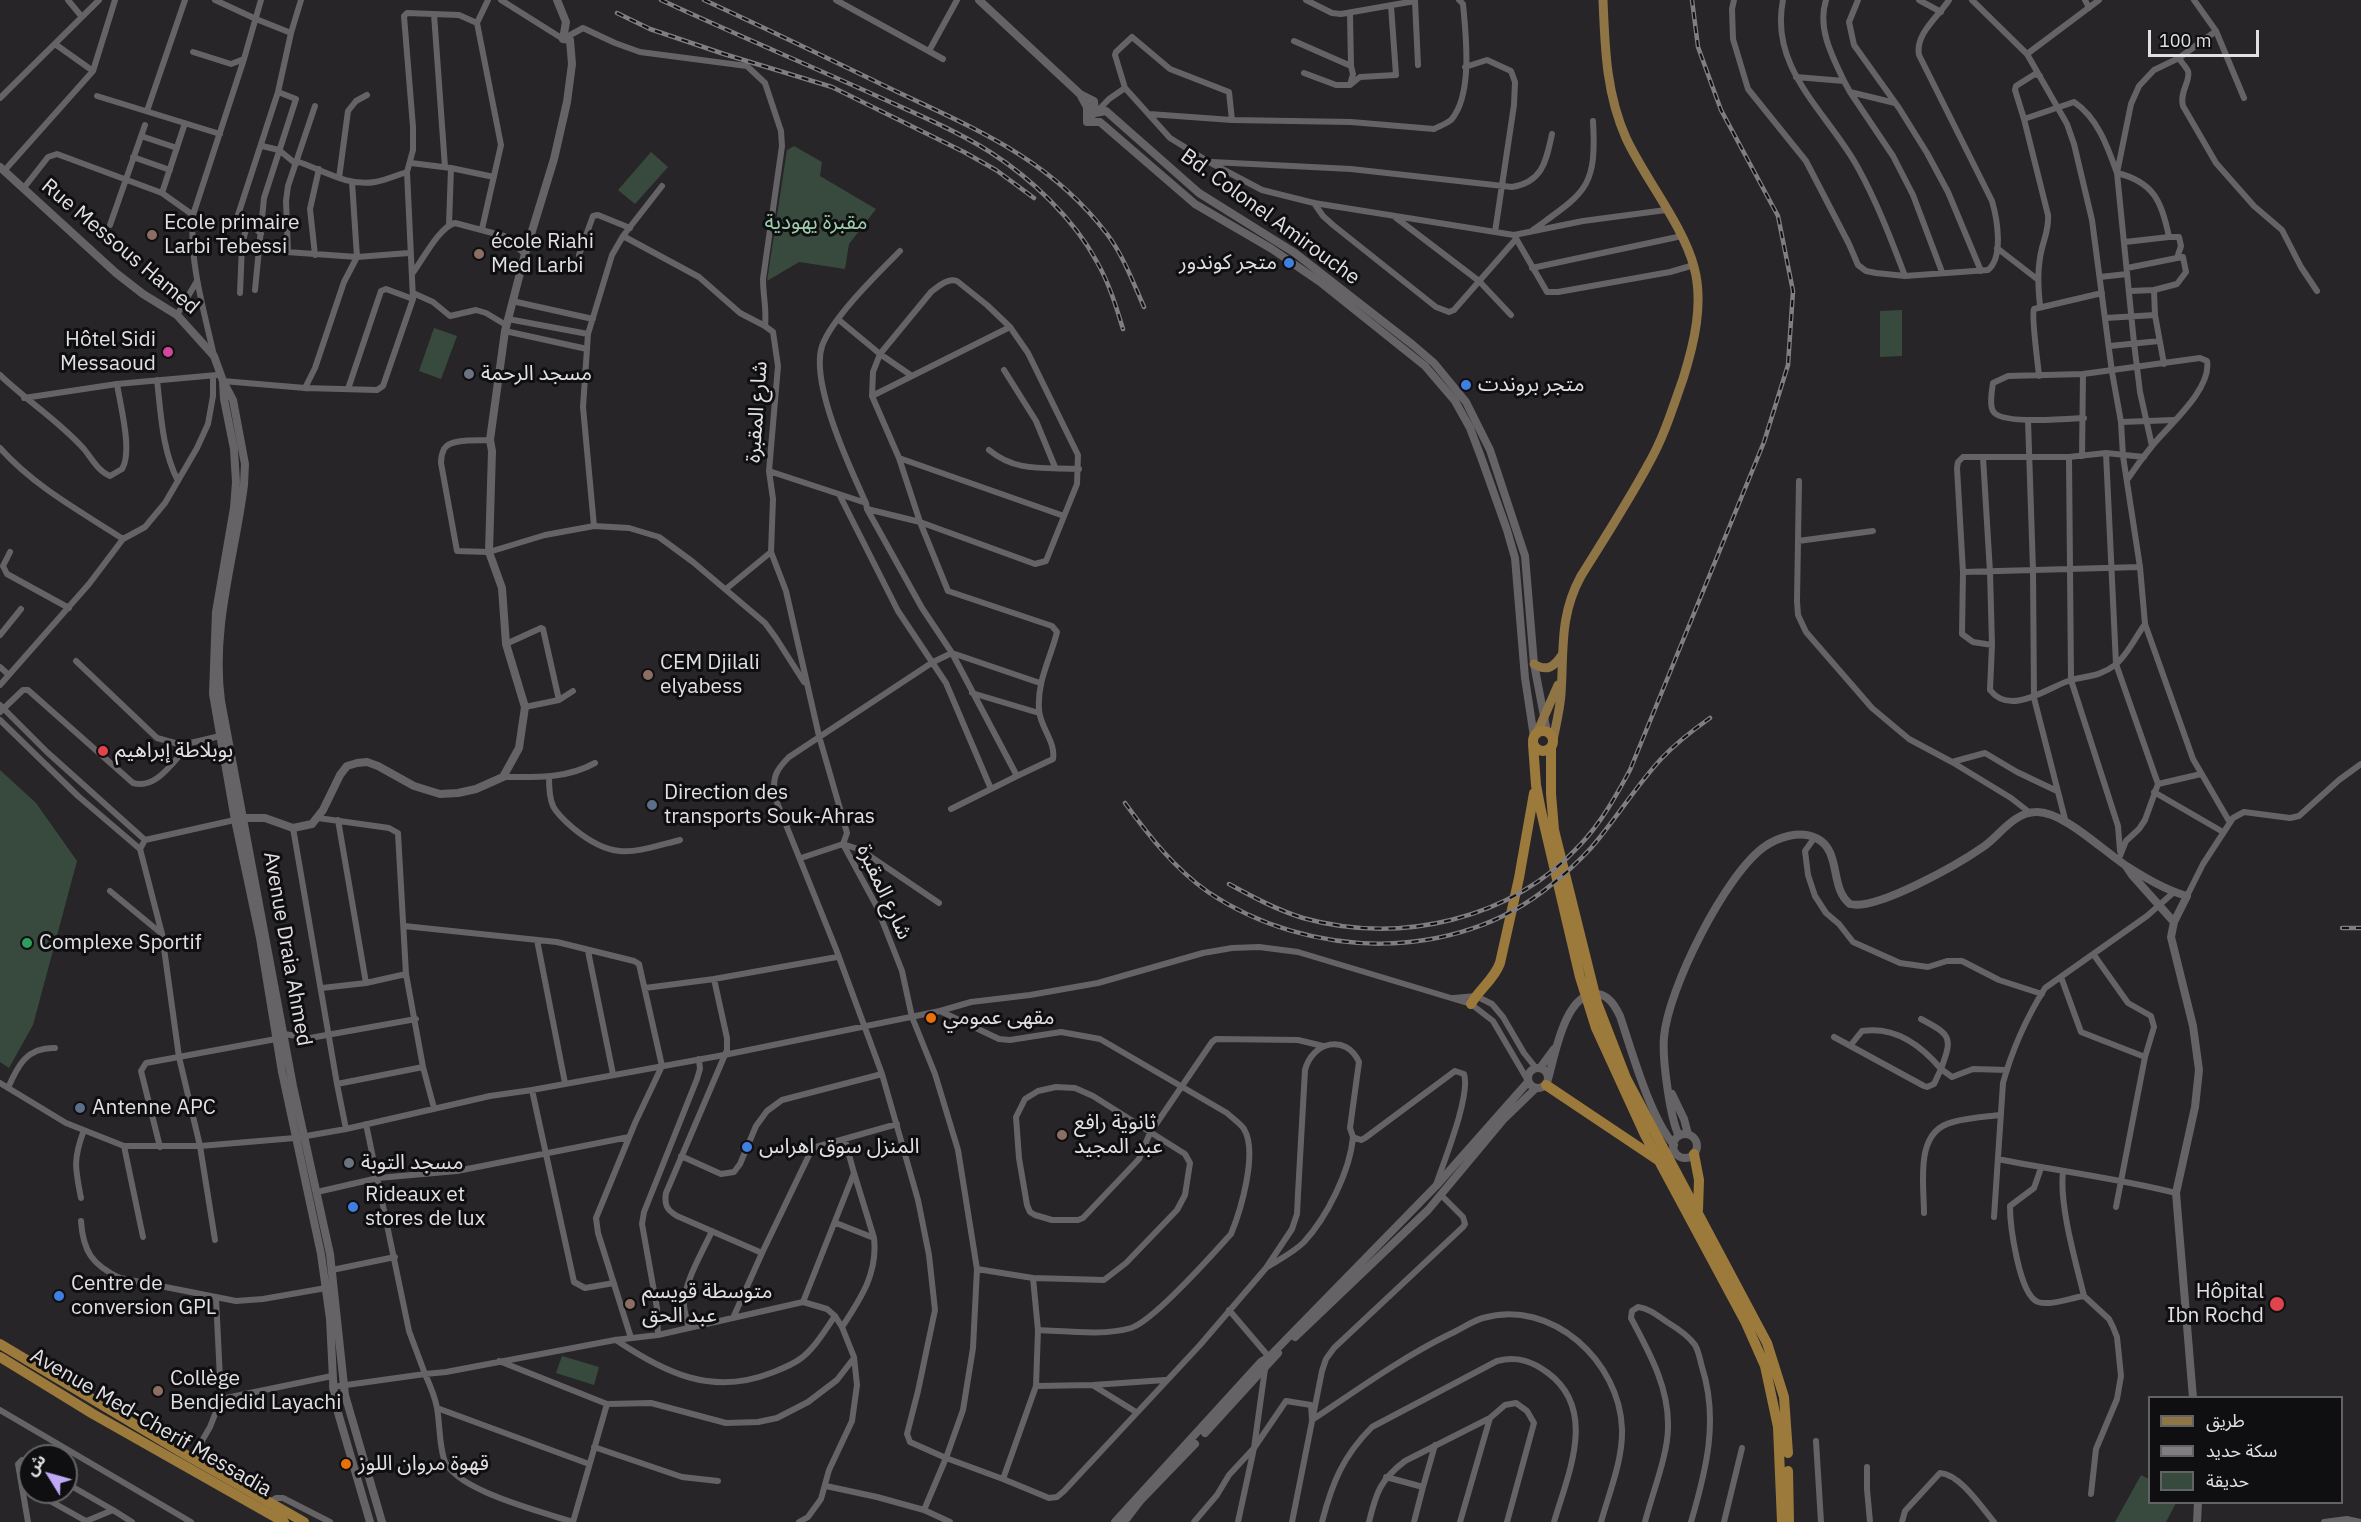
<!DOCTYPE html>
<meta charset="utf-8">
<style>
body{margin:0}
#map{position:relative;width:2361px;height:1522px;overflow:hidden;background:#272528;font-family:"IBM Plex Sans","Noto Sans Arabic",sans-serif}
canvas{display:block}
.legend{position:absolute;left:2148px;top:1396px;width:195px;height:108px;box-sizing:border-box;background:#0f0e10;border:2px solid #636264;margin:0;padding:8px 10px;list-style:none;font-size:18px;color:#e2e0e3}
.legend li{display:flex;align-items:center;gap:12px;height:30px}
.legend b{width:30px;border:2px solid #636264}
.north{position:absolute;left:18px;top:1444px;width:60px;height:60px;box-sizing:border-box;background:#0f0e10;border:2px solid #636264;border-radius:50%;rotate:307deg;font-size:16px;font-weight:700;line-height:24px;text-align:center;color:#e2e0e3}
.north::after{content:'';display:block;margin:auto;width:21px;height:27px;background:#bfa9f4;clip-path:polygon(50% 0,100% 100%,50% 72%,0 100%)}
.scale{position:absolute;left:2148px;top:30px;width:111px;height:27px;box-sizing:border-box;border:3px solid #e2e0e3;border-top:0;padding-left:8px;font-size:18px;line-height:21px;white-space:nowrap;color:#e2e0e3;-webkit-text-stroke:4px #0f0e10;paint-order:stroke}
</style>
<div id="map">
<canvas width="2361" height="1522"></canvas>
<ul class="legend">
<li><b style="height:8px;background:#8f7446"></b>طريق</li>
<li><b style="height:8px;background:#807e81"></b>سكة حديد</li>
<li><b style="height:16px;background:#384a3d"></b>حديقة</li>
</ul>
<div class="north">ش</div>
<div class="scale">100 m</div>
</div>
<script>
const context = document.querySelector('canvas').getContext('2d');
context.lineJoin = 'round';
function fillPath(path, color) { context.fillStyle = color; context.fill(path, 'evenodd'); }
function stroke(path, color, width, dash) { context.strokeStyle = color; context.lineWidth = width; context.lineCap = dash ? 'butt' : 'round'; context.setLineDash(dash || []); context.stroke(path); }
function write(font, color, halo, rows, align = 'center') {
  context.font = font + ' "IBM Plex Sans","Noto Sans Arabic",sans-serif'; context.lineWidth = 6; context.setLineDash([]); context.textBaseline = 'middle'; context.strokeStyle = halo; context.fillStyle = color; for (const [text, x, y, turn = 0] of rows) {
    context.save(); context.translate(x, y); context.rotate((+turn || 0) * Math.PI / 180); context.textAlign = isNaN(turn) ? turn : align; if (halo) context.strokeText(text, 0, 0); context.fillText(text, 0, 0); context.restore();
  }
}
const green = new Path2D(`
 M794 146 822 162 820 176 876 209 849 244 845 269 799 262 767 281 787 150Z
 M651 152 668 167 635 204 618 190Z
 M1902 310V356L1880 357V311Z
 M434 328 457 336 441 379 419 371Z
 M0 770 36 803 77 861 33 1025 9 1068 0 1062Z
 M562 1356 599 1367 594 1385 556 1373Z
 M2141 1475 2149 1479 2150 1502 2176 1503 2166 1522H2115Z`);
const minor = new Path2D(`
 M68 0 82 17
 M215 0 256 19 291 33
 M501 0 563 39 583 28 615 43 640 52 747 66 765 83 781 131 782 146 763 279C763 297 767 308 765 326L773 332 778 366 769 471 773 499 771 552 786 591 819 736 847 833 843 844 876 905 902 971 912 1017 935 1074 958 1150 977 1269 973 1348 963 1410 946 1458 924 1510 950 1522
 M836 0 943 59
 M1306 0 1332 13 1341 14 1415 1 1418 65
 M1734 0 1732 9 1733 39 1748 89 1806 161 1849 244 1858 265 1866 271 1876 273 1905 276 1988 270C2004 257 1997 218 1992 201L1919 55C1915 34 1938 17 1949 0
 M1783 0C1769 69 1827 112 1857 166 1877 202 1891 239 1905 276
 M1826 0C1817 28 1832 56 1844 81
 M1858 0 1849 22 1854 45 1899 108 1927 153 1948 192 1981 271
 M1919 0 1941 12
 M1972 0 2027 54 2067 124 2074 144 2092 220 2112 372 2121 422 2123 456 2140 567 2145 624 2193 759 2229 821
 M2085 0 2089 8
 M2194 0 2216 31 2244 98
 M434 14 445 167
 M1350 14 1351 66 1353 74 1350 85 1360 77 1396 75 1391 6
 M1294 41 1351 66
 M55 44 93 71
 M929 51 957 0
 M193 52 231 64 244 59
 M2027 54 2099 0
 M2179 58C2181 62 2186 67 2188 71 2191 81 2179 92 2183 106L2216 163 2254 206 2282 230 2301 267 2317 291
 M1465 67 1487 60 1511 71 1515 82 1514 105 1495 232
 M1304 73 1336 85H1350
 M2040 76 2035 74 2016 86 2015 90 2024 119 2048 215C2049 228 2045 236 2042 248 2037 268 2038 286 2040 306
 M1796 77 1844 81 1850 92 1895 103
 M1125 88 1115 55 1116 52 1132 37 1170 69 1229 92 1232 120
 M1850 92 1893 156 1913 195 1942 272
 M97 96 220 134
 M0 98 99 0
 M147 111 185 0
 M1149 114 1232 120 1351 122 1434 129C1440 126 1446 124 1451 120 1473 95 1466 35 1463 4L1459 0
 M2024 119 2074 102C2098 118 2108 148 2117 173 2154 182 2162 202 2169 237H2179L2181 246 2177 258 2183 257 2186 272 2177 284 2154 290
 M1087 122 1109 99 1125 88 1170 138 1209 162 1262 190 1314 203 1514 235 1547 292H1558L1670 272 1694 265
 M141 136 177 148
 M262 146 279 150 296 164
 M133 157 170 170
 M296 161C321 169 347 187 375 182 386 180 397 175 407 172
 M1212 162 1351 169 1512 187C1543 182 1546 161 1552 134
 M411 163 451 168 494 177
 M4 171 93 71 115 0
 M339 178 348 111 356 101 367 95
 M23 189 48 157 57 154 162 193 193 215
 M162 193 185 123
 M1314 203 1323 216 1333 225 1436 307 1449 312 1454 310 1516 239
 M1395 217 1479 281 1511 315
 M110 225 145 125
 M449 225 451 168
 M482 229 501 145 477 23 488 0
 M1533 230C1585 192 1597 189 1593 121
 M261 234 248 221 237 218 278 92 291 33 301 0
 M1514 235 1583 221 1666 210
 M623 236 699 277 740 313 765 326
 M2125 242 2169 237
 M1997 248 2037 279
 M259 250 357 257 409 253
 M288 252 286 201 288 186 315 106
 M315 255 310 209 319 169
 M579 255 593 216 598 215 630 228
 M1532 268 1682 236
 M2127 268 2177 258
 M412 274C422 261 439 227 455 223L504 236 525 254
 M2100 277 2127 274
 M255 290 264 198 296 99 278 92
 M2130 291 2154 290 2155 315 2164 364
 M240 293 242 245 248 221
 M413 293 433 302 450 316 476 310 486 313 506 325
 M512 301 593 319
 M177 315 197 281
 M2106 318 2155 315
 M508 319 588 334 583 407 594 526
 M839 320 880 354 912 376
 M505 331 587 349
 M588 334 612 255 623 236 662 186
 M2110 346 2159 341
 M214 356C204 310 189 262 193 215L244 59 261 0
 M1004 370 1036 421 1055 467
 M0 375C27 401 59 421 84 449 92 459 98 471 110 476L122 469C133 452 120 404 117 384
 M2039 376C2038 364 2031 315 2034 309L2102 293
 M157 380C161 414 162 450 178 481
 M223 381 305 388 377 390 383 386 413 299 407 172 413 150V127L404 16 407 13 459 15 477 23
 M305 388 315 368 344 282 357 257 352 182
 M348 389 381 291 386 289 413 299
 M872 396 1010 327
 M24 398 117 384 217 375
 M2084 418C2068 419 2000 425 1993 411 1989 404 1992 390 1993 383L2008 376 2083 374 2200 358 2207 361C2212 389 2169 425 2152 446 2143 457 2135 468 2127 480
 M2028 420 2033 570 2034 698 2066 823
 M2121 422 2174 420
 M490 440C478 441 450 438 444 449 442 453 441 459 441 463L457 551 489 552 545 535 594 526 629 528 659 537 693 562 765 623 776 638 804 682
 M2152 446 2140 392 2134 343 2117 173 2131 104 2139 86 2154 70 2179 58 2216 31
 M0 448C35 487 80 511 123 539
 M989 450C1017 473 1045 467 1079 469
 M2106 453 2116 664 2158 784 2145 820 2139 829 2126 841 2120 856
 M2082 456 2083 374
 M1983 457 1990 572 1992 645 1990 690C2011 717 2048 687 2071 680 2087 676 2101 676 2115 665 2127 656 2136 636 2145 624
 M2069 457 2071 680 2118 826 2120 851
 M899 458 1064 516
 M769 471 866 503 867 509 920 522 1035 564 1046 561 1077 484 1078 455 1028 353 1010 327 987 305 957 281C947 278 939 286 931 292L880 354 873 372 872 396 899 458 920 522 948 591 1052 626 1057 632C1050 660 1037 681 1039 710 1040 727 1056 742 1053 759L1017 776
 M1799 481 1797 601 1798 615 1806 632 1872 708 1909 739 1952 762 2011 798 2029 812
 M840 496 898 611 946 683 991 789
 M866 503C850 468 810 383 822 346 832 318 878 273 900 251
 M867 509 922 608 952 653 1017 776 951 809
 M1798 541 1873 531
 M10 552 3 566 7 574 69 608
 M1963 572 2140 567
 M726 589 771 552
 M0 635 21 609
 M506 644 541 628 543 629 559 700
 M1992 645 1973 642 1962 634 1963 572 1957 468 1958 462 1963 457H2069L2106 453 2144 457
 M76 661 157 738 182 745 220 736
 M0 667 9 675
 M0 685 89 584 123 539 145 527 165 503 197 448 208 424 213 396V376
 M972 693 1039 713
 M0 705 47 752 145 840
 M525 707 559 700 573 691
 M0 712 23 690H28L133 783C157 790 174 760 189 745
 M0 720 78 796 140 849 162 934 179 1057 200 1146 215 1240
 M1952 762 1985 753 2017 772 2057 791
 M503 777C536 777 566 779 595 763
 M549 777C549 805 552 810 573 828 614 862 633 852 680 840
 M2158 784 2201 774
 M2154 792 2223 832
 M318 818 389 828 398 833 406 974 423 1067 434 1108
 M338 820 366 983
 M293 828 337 1084 423 1067
 M1815 837 1805 851 1808 875 1815 896 1826 913 1839 924 1853 942 1900 963 1928 967 1947 961H1962L1999 980 2042 994
 M140 849 145 840 239 819
 M801 858 843 844 861 850 939 903
 M110 891 162 934
 M2187 896 2203 864 2233 818 2244 812 2290 818 2299 816 2339 780 2361 764
 M404 926 557 942 634 961 639 964 662 1066 635 1123 596 1218 598 1233 631 1338
 M537 940 565 1083
 M588 951 613 1074
 M2094 955 2128 1003 2151 1016 2154 1027 2145 1057 2116 1207
 M2061 977 2081 1032 2145 1057
 M714 979 727 1038V1050L666 1193C664 1205 667 1210 677 1216L762 1253
 M322 988 366 983 406 974
 M645 988 714 979 837 957
 M1454 998 1476 996 1492 1004 1503 1017 1524 1053 1536 1068
 M940 1011 999 1039 1010 1040 1061 1032 1100 1039 1227 1113C1232 1118 1240 1123 1244 1129 1258 1152 1241 1210 1231 1234 1213 1254 1154 1321 1131 1328 1104 1336 1066 1331 1038 1330
 M1921 1019C1951 1035 1953 1037 1941 1069L1952 1077 1973 1069 2007 1070
 M284 1034 310 1038 416 1019
 M1834 1037 1924 1086 1927 1087 1934 1084 1941 1069C1921 1045 1895 1026 1862 1031L1850 1046
 M0 1083 66 1123 124 1146H200L295 1138 346 1129 490 1096 532 1090 724 1055 940 1011 971 1002 1030 995 1098 983 1203 953 1232 948 1259 947 1298 952 1471 1004 1493 1021 1527 1079
 M337 1084 346 1129
 M8 1088C18 1065 27 1047 55 1048
 M532 1090 574 1282 585 1288 614 1283
 M124 1146 143 1237
 M160 1147 141 1071 146 1063 276 1039
 M681 1156 721 1174 734 1172 740 1164 756 1126 767 1111 782 1100 882 1074
 M1998 1159C2057 1171 2117 1178 2176 1193
 M2041 1168 2034 1188 2010 1206C2010 1225 2019 1295 2038 1302 2051 1306 2070 1298 2084 1296L2109 1319 2113 1327 2117 1337 2121 1376 2117 1399 2096 1449 2091 1494
 M2063 1172C2059 1205 2076 1263 2084 1296
 M854 1173 874 1238
 M317 1192 378 1178 457 1171 629 1137
 M81 1198C75 1168 73 1159 84 1130
 M1924 1213C1924 1183 1914 1131 1953 1122 1968 1118 1984 1117 2000 1115
 M1994 1217 2003 1083C2012 1050 2027 1017 2045 988L2147 916 2174 892
 M81 1221C83 1251 92 1265 120 1278L236 1301 263 1299 326 1288
 M836 1223 874 1238C878 1273 861 1298 842 1327
 M1269 1266C1280 1259 1294 1252 1304 1242 1327 1217 1350 1171 1353 1137
 M977 1269 1033 1278 1104 1280 1126 1263 1177 1210 1185 1195 1190 1163 1185 1154 1093 1096 1075 1088 1056 1087 1038 1091 1025 1099 1016 1117 1019 1158 1027 1205 1030 1212 1035 1215 1052 1220H1078L1083 1218 1139 1159 1150 1133 1212 1042 1216 1039 1298 1040 1323 1046
 M332 1270 395 1257
 M1033 1278 1038 1330 1036 1386 1003 1479 1049 1498 1057 1497 1064 1491 1200 1345 1266 1268 1292 1229 1297 1214 1298 1194 1305 1070C1312 1042 1346 1033 1359 1062L1350 1128 1353 1137 1361 1140 1365 1138 1455 1071 1464 1074C1471 1095 1444 1161 1436 1185
 M803 1302 854 1173 845 1140
 M1229 1310 1269 1357
 M733 1318 762 1253 811 1151 816 1147 897 1124
 M689 1328C687 1320 684 1312 684 1304 685 1280 702 1253 712 1231
 M658 1335 657 1308 642 1224 644 1212 697 1079 700 1069 699 1059
 M616 1340C665 1373 712 1396 771 1373 781 1369 792 1365 800 1359 815 1348 825 1330 835 1316
 M499 1361 607 1404 651 1403 726 1423 758 1422 777 1418 808 1402 837 1380 854 1358
 M1036 1386 1093 1385 1165 1380
 M1094 1386 1136 1412
 M332 1387 425 1374 409 1331 366 1124
 M221 1399 332 1376
 M437 1408 589 1464
 M0 1410 191 1522
 M1816 1441 1821 1522
 M594 1447 682 1477 718 1481
 M192 1458 210 1427 221 1399 216 1298
 M1867 1467V1489L1870 1522
 M1386 1477 1423 1487 1414 1522
 M1003 1479 946 1458 910 1442 907 1434 918 1391 935 1310 929 1255 918 1200 882 1074 836 949 774 795C773 776 776 770 789 757L933 662 952 653 1040 683
 M66 1483 113 1510
 M22 1485 30 1490
 M826 1486 877 1497 924 1510
 M1423 1487 1435 1445
 M34 1492 86 1521
 M270 1502 276 1498H283L330 1522
 M28 1522 18 1464 22 1460 30 1462
 M84 1522 113 1510 132 1522
 M573 1522C543 1512 453 1490 444 1459 439 1443 440 1425 437 1408 435 1396 430 1385 425 1374L446 1372 615 1340 658 1335 803 1302 827 1309 835 1316 842 1327 854 1357 857 1385 852 1421 829 1470 821 1499 808 1517 799 1522
 M573 1522 607 1404
 M1194 1522 1217 1495 1229 1475 1254 1448 1286 1401 1311 1405 1312 1420C1357 1390 1401 1358 1450 1334 1461 1329 1472 1321 1483 1318 1552 1298 1620 1362 1622 1429 1623 1460 1609 1493 1601 1522
 M1238 1522 1254 1448 1265 1369
 M1292 1522 1322 1371 1326 1359 1334 1348 1463 1227 1465 1224 1463 1217 1441 1195
 M1322 1522C1332 1483 1343 1456 1372 1427L1497 1361C1517 1356 1532 1361 1548 1373 1598 1410 1568 1474 1554 1522
 M1369 1522C1376 1493 1380 1480 1405 1461L1490 1418 1505 1405 1516 1403 1527 1411 1534 1423 1507 1522
 M1460 1522 1490 1418
 M1645 1522C1652 1494 1668 1455 1668 1427 1669 1387 1649 1352 1631 1318L1632 1311 1638 1307C1649 1308 1658 1316 1667 1322 1677 1328 1688 1335 1695 1345 1699 1352 1700 1360 1702 1367 1719 1420 1706 1471 1691 1522
 M1724 1522 1742 1448
 M1902 1522 1905 1511 1940 1473C1960 1474 1982 1508 1994 1522
 M2324 1522 2347 1519 2361 1522`);
const tertiary = new Path2D(`
 M979 0 1080 94 1087 107V122H1100L1195 204 1272 249 1320 282 1425 366 1455 401 1470 428 1481 457 1507 530 1515 558 1525 678 1534 737
 M1080 94 1094 101 1095 113 1106 111 1199 193 1295 253 1413 345 1434 363 1466 402 1490 450 1525 556 1534 664 1547 732
 M0 167 116 273 143 294 177 315 214 356 223 381 233 400 245 464 244 485C235 556 211 628 221 701L293 1086 330 1254 345 1395 382 1522
 M223 381 224 399 234 449 236 482 234 508 216 612 213 694 235 820 260 938 282 1072 321 1254 330 1319 334 1399 370 1522
 M244 818H265L293 828 312 824 323 810 340 775 347 766 357 763 367 762 378 766 414 786 440 794 458 793 476 789 503 777 519 748 525 707 506 644 502 588 489 552 492 451 490 440 505 331 525 254 554 159 567 102 572 64 570 40 563 39 566 22 557 0
 M2126 866 2132 875 2174 922
 M1528 1078a10 10 0 1 1 20 0a10 10 0 1 1-20 0Z
 M1540 1068 1554 1049
 M1548 1079C1555 1055 1565 992 1597 994 1609 995 1615 1006 1620 1016 1632 1052 1650 1117 1674 1145
 M1672 1094 1684 1119 1688 1134
 M1673 1146a12 12 0 1 1 24 0a12 12 0 1 1-24 0Z
 M1679 1136C1670 1118 1662 1058 1664 1037 1668 989 1725 875 1764 847 1778 837 1800 830 1816 838 1842 850 1829 888 1850 904 1877 911 1960 863 1983 847 1999 836 2014 812 2036 812 2063 811 2102 850 2125 865 2144 877 2165 890 2187 896L2174 922 2171 937 2193 1026 2199 1070 2195 1107 2176 1193 2193 1398
 M1295 1337 1428 1210 1503 1120 1536 1088
 M1205 1433 1278 1353
 M1115 1522 1261 1362 1269 1357 1436 1186 1528 1082
 M1124 1522 1140 1501 1195 1444
 M2197 1522 2198 1502`);
const primary = new Path2D(`
 M1534 664C1547 672 1554 667 1562 655
 M1537 733 1558 685
 M1553 740C1556 725 1560 709 1561 694 1564 651 1559 616 1581 576 1604 539 1628 502 1649 463 1664 437 1673 407 1683 379 1694 344 1704 303 1694 267 1683 225 1645 179 1626 138 1606 93 1605 48 1603 0`);
const trunk = new Path2D(`
 M1533 741a10 10 0 1 1 20 0a10 10 0 1 1-20 0Z
 M1533 744 1536 785 1541 811 1580 977 1596 1028 1645 1135 1746 1323 1765 1366 1778 1427 1782 1522
 M1551 747V794L1554 830 1597 1003 1626 1078 1767 1343 1784 1397 1788 1453
 M1471 1004C1479 989 1494 980 1500 963L1519 878 1534 793
 M1546 1085 1658 1160
 M1694 1154 1699 1180 1698 1210
 M0 1344 181 1452 304 1522
 M0 1357 93 1414 284 1522
 M1788 1471 1789 1522`);
const rail = new Path2D(`
 M661 0C730 32 799 61 868 92 909 111 952 128 990 152 1031 178 1074 219 1097 262 1109 283 1116 306 1123 329
 M704 0C765 28 825 57 885 86 970 127 1048 156 1107 234 1123 255 1133 282 1144 307
 M617 13 650 29 724 54 832 87 964 152 996 170 1034 198
 M1125 803C1149 836 1174 868 1208 892 1309 960 1455 964 1551 885 1565 874 1579 861 1591 848 1616 819 1636 786 1661 759 1676 743 1693 730 1710 718
 M1229 884C1253 897 1277 910 1303 918 1400 945 1511 920 1580 845 1601 823 1616 796 1630 770L1764 442 1788 365 1793 291 1778 216 1721 110 1698 47 1692 0
 M2342 928H2361`);
const markers = [
 [152,235,6,"#8d6e63"],
 [479,254,6,"#8d6e63"],
 [1289,263,6,"#3f7fe0"],
 [168,352,6,"#d1479c"],
 [469,374,6,"#6b7280"],
 [1466,385,6,"#3f7fe0"],
 [648,675,6,"#8d6e63"],
 [103,751,6,"#e0444e"],
 [652,805,6,"#5c6f8a"],
 [27,943,6,"#2e9e5b"],
 [931,1018,6,"#e8710a"],
 [80,1108,6,"#5c6f8a"],
 [1062,1135,6,"#8d6e63"],
 [747,1147,6,"#3f7fe0"],
 [349,1163,6,"#6b7280"],
 [353,1207,6,"#3f7fe0"],
 [59,1296,6,"#3f7fe0"],
 [630,1304,6,"#8d6e63"],
 [2277,1304,8,"#e0444e"],
 [158,1391,6,"#8d6e63"],
 [346,1464,6,"#e8710a"]
];
const streetNames = [
 ["Bd. Colonel Amirouche",1270,217,36],
 ["Rue Messous Hamed",120,247,40],
 ["شارع المقبرة",757,412,-86],
 ["شارع المقبرة",884,892,65],
 ["Avenue Draia Ahmed",287,949,80],
 ["Avenue Med-Cherif Messadia",151,1423,30]
];
const poiNames = [
 ["Ecole primaire",164,223],
 ["Larbi Tebessi",164,247],
 ["école Riahi",491,242],
 ["Med Larbi",491,266],
 ["متجر كوندور",1277,263,"right"],
 ["Hôtel Sidi",156,340,"right"],
 ["Messaoud",156,364,"right"],
 ["مسجد الرحمة",481,374],
 ["متجر بروندت",1478,385],
 ["CEM Djilali",660,663],
 ["elyabess",660,687],
 ["بوبلاطة إبراهيم",115,751],
 ["Direction des",664,793],
 ["transports Souk-Ahras",664,817],
 ["Complexe Sportif",39,943],
 ["مقهى عمومي",943,1018],
 ["Antenne APC",92,1108],
 ["ثانوية رافع",1074,1123],
 ["عبد المجيد",1074,1147],
 ["المنزل سوق اهراس",759,1147],
 ["مسجد التوبة",361,1163],
 ["Rideaux et",365,1195],
 ["stores de lux",365,1219],
 ["Centre de",71,1284],
 ["conversion GPL",71,1308],
 ["متوسطة قويسم",642,1292],
 ["عبد الحق",642,1316],
 ["Hôpital",2264,1292,"right"],
 ["Ibn Rochd",2264,1316,"right"],
 ["Collège",170,1379],
 ["Bendjedid Layachi",170,1403],
 ["قهوة مروان اللوز",358,1464]
];
const parkNames = [
 ["مقبرة يهودية",816,223]
];
fillPath(green, '#384a3d');
stroke(minor, '#666367', 6);
stroke(tertiary, '#666367', 8);
stroke(primary, '#8f7446', 9);
stroke(trunk, '#9c7a3b', 10);
stroke(rail, '#807e81', 4.5);
stroke(rail, '#0f0e10', 2, [7]);
for (const [x, y, r, color] of markers) { const dot = new Path2D(); dot.arc(x, y, r, 0, 2 * Math.PI); context.fillStyle = color; context.fill(dot); stroke(dot, '#0f0e10', 2); }
write('21px', '#e2e0e3', '#0f0e10', streetNames);
write('21px', '#e2e0e3', '#0f0e10', poiNames, 'left');
write('21px', '#9bceab', '#0f0e10', parkNames);
</script>
